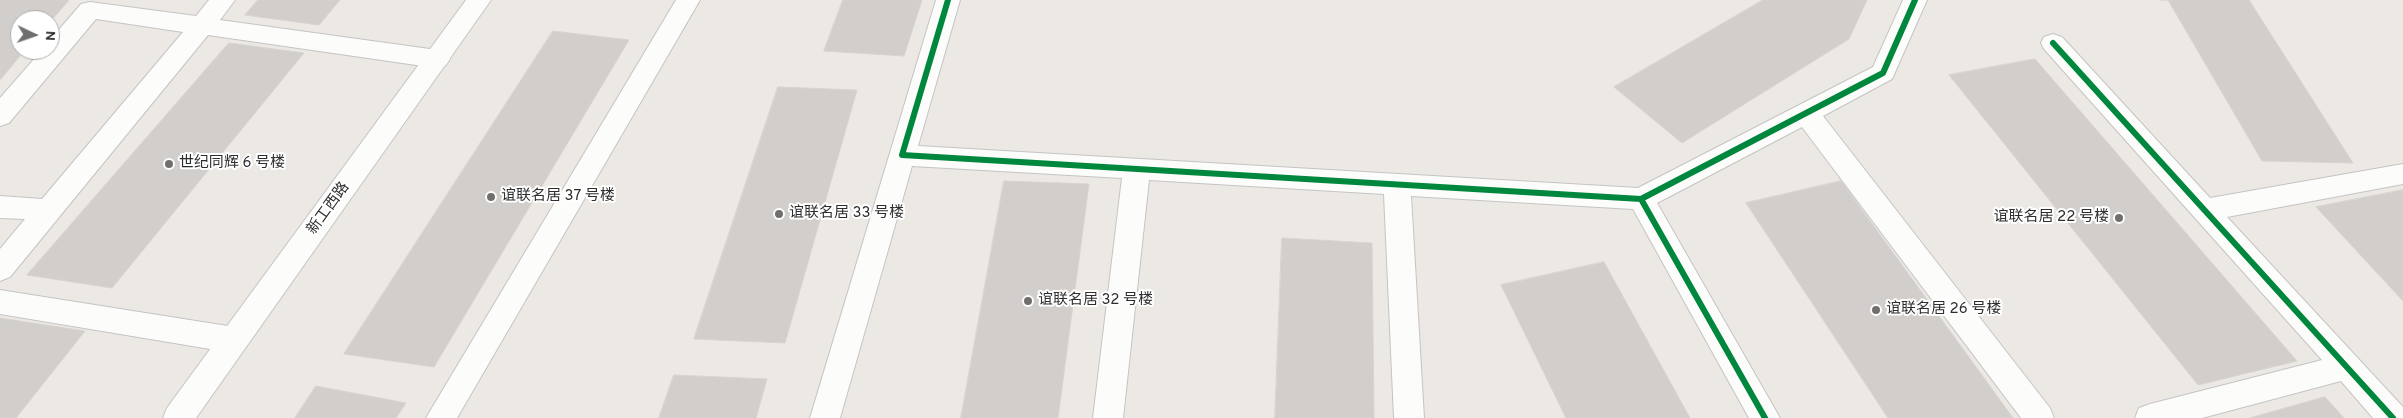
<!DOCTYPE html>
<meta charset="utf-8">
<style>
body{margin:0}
#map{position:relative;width:2403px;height:418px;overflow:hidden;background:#ece8e4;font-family:Overpass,sans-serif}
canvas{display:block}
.north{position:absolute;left:10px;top:10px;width:50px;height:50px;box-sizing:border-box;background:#fff;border:1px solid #ababab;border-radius:50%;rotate:93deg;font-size:14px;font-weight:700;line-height:20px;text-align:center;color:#2e2e2e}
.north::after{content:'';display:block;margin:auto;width:18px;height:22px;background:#706f6e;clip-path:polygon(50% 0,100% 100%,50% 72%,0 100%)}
</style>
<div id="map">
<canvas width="2403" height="418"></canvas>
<div class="north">N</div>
</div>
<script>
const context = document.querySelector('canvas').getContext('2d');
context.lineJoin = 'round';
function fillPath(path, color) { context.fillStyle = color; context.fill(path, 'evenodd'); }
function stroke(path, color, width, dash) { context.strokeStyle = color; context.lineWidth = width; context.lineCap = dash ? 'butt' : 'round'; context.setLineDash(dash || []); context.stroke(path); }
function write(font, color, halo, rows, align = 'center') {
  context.font = font + ' Overpass,"Noto Sans SC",sans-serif'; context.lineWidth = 4; context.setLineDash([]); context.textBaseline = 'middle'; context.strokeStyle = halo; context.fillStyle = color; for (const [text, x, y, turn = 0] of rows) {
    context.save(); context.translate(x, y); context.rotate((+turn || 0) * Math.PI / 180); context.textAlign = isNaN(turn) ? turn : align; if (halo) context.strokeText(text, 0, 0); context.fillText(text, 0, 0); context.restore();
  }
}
const building = new Path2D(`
 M0 0H69L50 22 20 20V50H25L0 80Z
 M258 0H340L319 25 245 15Z
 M843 0H922L904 56 824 51Z
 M1763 0H1867L1849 39 1682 143 1614 87Z
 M2160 0H2249L2353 163 2262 161 2168 0Z
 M553 31 629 40 434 367 344 354Z
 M229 43 304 53 112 288 27 275Z
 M2035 59 2297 361 2198 385 1949 75Z
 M778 87 857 90 785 343 694 339Z
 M1004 181 1089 184 1058 418H961Z
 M1841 181 2013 418H1888L1746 203Z
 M2403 190V301L2316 207Z
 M1282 238 1372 243 1374 418H1275Z
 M1604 262 1690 418H1566L1501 285Z
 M0 318 85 331 16 418H0Z
 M674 375 767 379 756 418H659Z
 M316 386 406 403 396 418H295Z
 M2325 397 2344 418H2250Z`);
const street = new Path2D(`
 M209 0H235L220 20 437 50 446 53 450 59 446 65 437 68 208 35 10 277 0 281V249L25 219 0 218V196L42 199 183 32 96 19 9 123 0 126V98L42 50H50V40L81 4 90 2 196 16Z
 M676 0H700L457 418H426Z
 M936 0H960L918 146 1638 188 1873 67 1903 0H1927L1892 79 1823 116 2050 408 2054 418H2021L1802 127 1657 203 1780 418H1749L1633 209 1411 196 1424 418H1394L1384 194 1149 180 1123 418H1093L1122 178 912 166 840 418H810Z
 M2053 34 2062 37 2210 198 2403 164V184L2227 217 2403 407V418H2373L2341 381 2202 418H2135L2139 408 2150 404 2322 360 2044 49 2041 43 2044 37Z
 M0 290 234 327 244 331 249 340 244 349 234 353 0 314Z`);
const secondary = new Path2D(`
 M466 0H491L196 418H163L167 408Z`);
const cycleway = new Path2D(`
 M948 0 902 155 1641 199
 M2053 43 2393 418
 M1765 418 1641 199 1883 73 1915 0`);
const markers = [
 [169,164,5,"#706f6e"],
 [491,197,5,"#706f6e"],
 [779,214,5,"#706f6e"],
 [2119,218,5,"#706f6e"],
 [1028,301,5,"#706f6e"],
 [1876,310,5,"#706f6e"]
];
const poiNames = [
 ["世纪同辉 6 号楼",179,164],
 ["谊联名居 37 号楼",501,197],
 ["谊联名居 33 号楼",789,214],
 ["谊联名居 22 号楼",2109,218,"right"],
 ["谊联名居 32 号楼",1038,301],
 ["谊联名居 26 号楼",1886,310]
];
const streetNames = [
 ["新工西路",329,209,-54]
];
fillPath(building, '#d1cecb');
stroke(building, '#d7d4d0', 1);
stroke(street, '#c5c4c5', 2);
stroke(secondary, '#c5c4c5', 2);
fillPath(street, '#fcfcfb');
fillPath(secondary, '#fcfcfb');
stroke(cycleway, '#00873e', 6);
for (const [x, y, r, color] of markers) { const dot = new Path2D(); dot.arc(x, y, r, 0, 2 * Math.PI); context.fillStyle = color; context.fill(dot); stroke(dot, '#fff', 2); }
write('15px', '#2e2e2e', '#fff', poiNames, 'left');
write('15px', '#2e2e2e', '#fff', streetNames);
</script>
